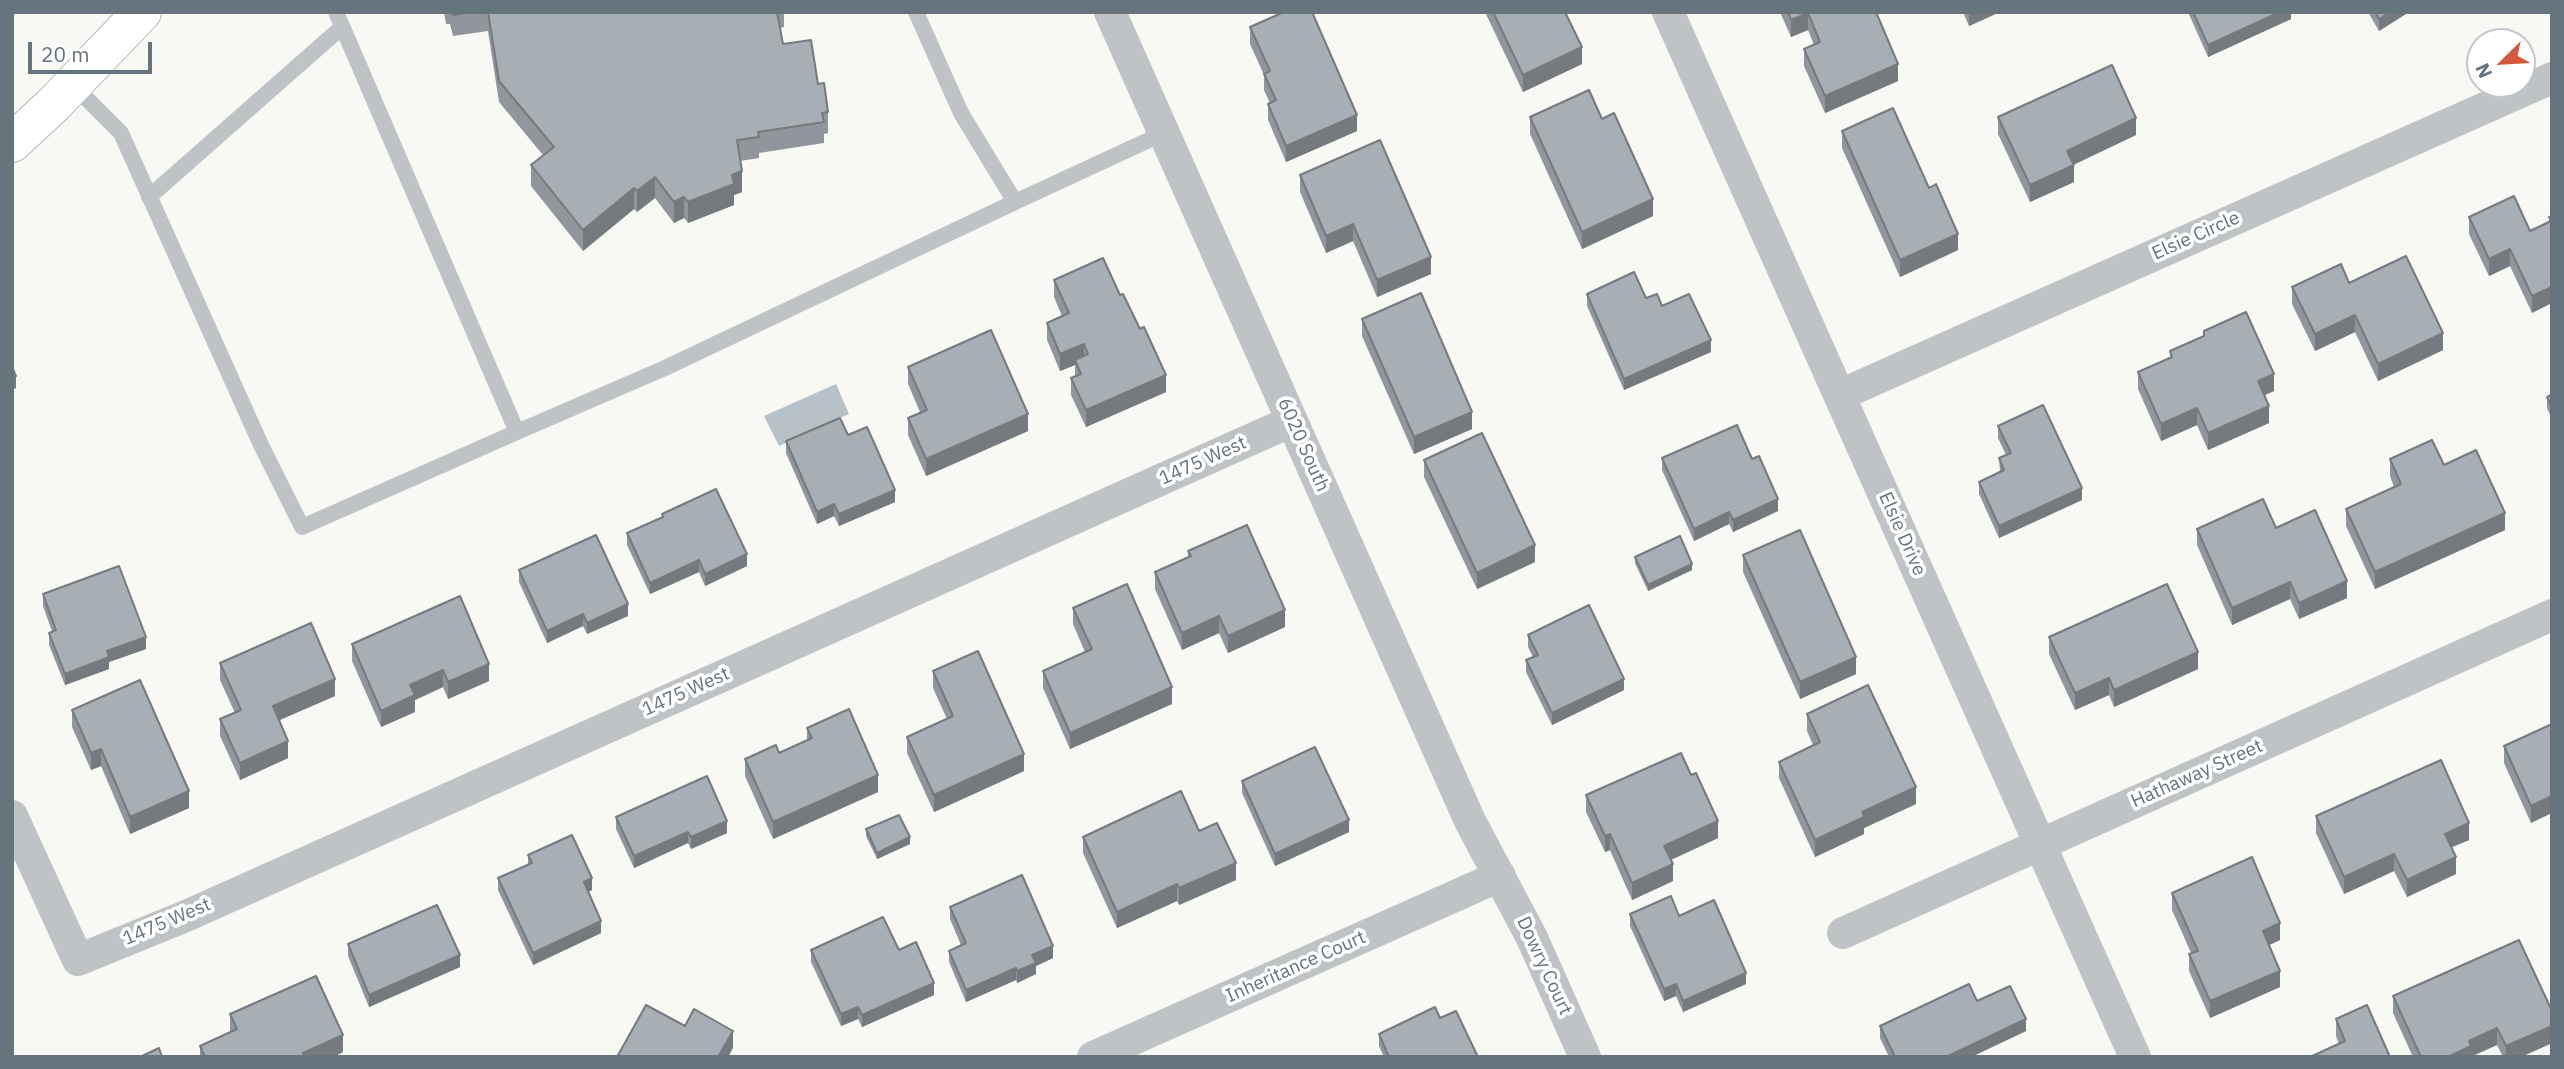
<!DOCTYPE html>
<style>
body{margin:0}
#map{position:relative;width:2564px;height:1069px;overflow:hidden;background:#f8f8f5;font-family:"IBM Plex Sans",sans-serif}
canvas{display:block}
.frame{position:absolute;inset:0;border:14px solid #66747d;pointer-events:none}
.north{position:absolute;left:2466px;top:28px;width:70px;height:70px;box-sizing:border-box;background:#fff;border:2px solid #c2c7cb;border-radius:50%;rotate:246deg;font-size:19px;font-weight:700;line-height:28px;text-align:center;color:#66747d}
.north::after{content:'';display:block;margin:auto;width:24px;height:32px;background:#d25a3b;clip-path:polygon(50% 0,100% 100%,50% 72%,0 100%)}
.scale{position:absolute;left:28px;top:42px;width:124px;height:32px;box-sizing:border-box;border:4px solid #66747d;border-top:0;padding-left:9px;font-size:21px;line-height:24px;white-space:nowrap;color:#66747d;-webkit-text-stroke:5px #fff;paint-order:stroke}
</style>
<div id="map">
<canvas width="2564" height="1069"></canvas>
<div class="frame"></div>
<div class="north">N</div>
<div class="scale">20 m</div>
</div>
<script>
const context = document.querySelector('canvas').getContext('2d');
context.lineJoin = 'round';
function fillPath(path, color) { context.fillStyle = color; context.fill(path, 'evenodd'); }
function stroke(path, color, width, dash) { context.strokeStyle = color; context.lineWidth = width; context.lineCap = dash ? 'butt' : 'round'; context.setLineDash(dash || []); context.stroke(path); }
function write(font, color, halo, rows, align = 'center') {
  context.font = font + ' "IBM Plex Sans",sans-serif'; context.lineWidth = 7; context.setLineDash([]); context.textBaseline = 'middle'; context.strokeStyle = halo; context.fillStyle = color; for (const [text, x, y, turn = 0] of rows) {
    context.save(); context.translate(x, y); context.rotate((+turn || 0) * Math.PI / 180); context.textAlign = isNaN(turn) ? turn : align; if (halo) context.strokeText(text, 0, 0); context.fillText(text, 0, 0); context.restore();
  }
}
const water = new Path2D(`
 M836 384 849 414 779 446 764 416Z`);
const lane = new Path2D(`
 M336 12 517 432 665 368 1015 202
 M916 12 961 113 1015 202 1164 133
 M73 85 121 133 261 445 302 527 517 432
 M149 197 342 27`);
const street = new Path2D(`
 M1110 12 1470 821 1532 938 1585 1057
 M1668 12 2135 1057
 M1840 395 2552 78
 M12 816 78 960 186 916 1292 421
 M1843 933 2552 615
 M1093 1057 1500 876`);
const secondary = new Path2D(`
 M12 143 54 104 142 12`);
const wall = new Path2D(`
 M444 12H784V27L780 28 783 44 818 84 828 112V133L824 134V143L759 153V158L740 161 742 192 734 195V205L688 223 684 218 674 223 655 198 637 212 634 209 583 251 531 186V165L543 155 499 102 488 31 453 36 450 24H446Z
 M1485 12H1565L1582 64 1523 92Z
 M1780 12H1876L1898 81 1825 113 1804 66V49L1814 45 1808 30 1791 37Z
 M1963 12H2000L1969 26Z
 M2188 12H2291V19L2208 57Z
 M2368 12H2409L2379 31Z
 M1250 27 1357 131 1286 162 1268 120V104L1270 103 1264 90V75L1250 44Z
 M1530 117 1602 119 1653 216 1582 249 1530 134Z
 M1998 117 2136 135 2074 164V182L2030 202 1998 134Z
 M1842 131 1958 250 1900 277 1842 148Z
 M1300 175 1431 274 1377 297 1353 241 1326 253 1300 192Z
 M2552 216 2532 313 2510 266 2489 276 2469 234V217L2530 231 2549 222V217Z
 M1054 280 1166 392 1086 427 1071 395V378L1075 377V365L1060 371 1047 340V323L1062 316 1054 297Z
 M2349 283 2443 350 2378 381 2355 332 2315 351 2292 304V287Z
 M1587 294 1646 298 1662 306 1711 352 1624 390 1587 306Z
 M1362 319 1472 429 1414 454 1362 336Z
 M2204 331 2274 391 2264 395 2269 423 2208 450 2197 425 2161 441 2138 389V372L2170 358V351L2204 336Z
 M908 367 1028 431 926 476 908 435V418L920 412 908 384Z
 M2552 394V419L2547 408V397Z
 M1998 426 2082 500 1999 538 1979 494V482L2000 472 1999 458 2006 455 1998 438Z
 M848 435 895 502 839 526 834 516 817 524 786 453V441Z
 M1662 458 1752 459 1778 511 1733 532 1729 524 1694 541 1662 470Z
 M2390 459 2444 465 2505 530 2375 589 2346 526V509L2394 487 2390 476Z
 M1424 460 1535 562 1477 589 1424 477Z
 M662 514 747 566 705 586 699 572 650 594 627 545V533L662 518Z
 M2276 528 2347 598 2299 619 2290 599 2232 625 2197 545V529Z
 M1188 551 1285 627 1228 653 1219 633 1182 650 1155 589V572L1188 557Z
 M1743 555 1856 674 1800 699 1743 572Z
 M1635 557 1692 570 1648 591 1635 563Z
 M519 570 628 616 587 634 583 626 547 643 519 582Z
 M43 594 146 649 109 662V669L65 685 49 645V633L52 631 43 606Z
 M1073 608 1172 704 1070 749 1043 688V671L1085 652 1073 624Z
 M1528 635 1624 690 1552 725 1526 672V660L1533 657 1528 647Z
 M2049 637 2198 669 2114 707 2109 695 2075 710 2049 654Z
 M352 644 489 681 448 699 443 687 415 700V712L381 727 352 661Z
 M220 663 335 696 279 720 288 758 240 780 220 736V719L235 713 220 680Z
 M933 671 1024 771 934 812 907 753V737L947 719 933 688Z
 M72 710 189 808 130 834 101 766 91 770 72 727Z
 M1807 714 1916 804 1864 828V834L1815 857 1779 778V762L1813 745 1807 731Z
 M2552 724 2531 823 2504 763V746Z
 M807 728 878 792 773 839 745 776V759L779 753 807 740Z
 M1242 781 1349 832 1275 866 1242 793Z
 M1586 795 1718 838 1671 860 1673 881 1632 900 1610 850 1605 852 1586 812Z
 M2316 816 2469 840 2451 847 2456 874 2407 897 2394 871 2344 894 2316 833Z
 M616 817 727 833 691 849 688 843 634 868 616 829Z
 M866 829 910 844 877 859 866 836Z
 M1199 831 1236 880 1179 905 1177 901 1117 928 1083 853V837Z
 M528 855 592 890 588 892 601 933 533 965 498 890V878L528 864Z
 M2172 893 2280 940 2269 945 2280 987 2210 1018 2189 971V954L2191 953 2172 910Z
 M950 907 1053 958 1036 966V974L1017 983 1016 980 966 1002 949 962V951L961 945 950 919Z
 M1630 914 1679 916 1746 984 1683 1012 1676 996 1664 1001 1630 926Z
 M348 944 460 967 369 1007 348 956Z
 M811 950H899L934 995 862 1027 858 1019 841 1026 811 962Z
 M2393 996 2552 1043 2521 1057H2503L2497 1045 2471 1057H2413L2393 1013Z
 M1977 1001 2026 1031 1971 1057H1889L1880 1038V1026Z
 M230 1014 343 1052 333 1057H200V1046L230 1032Z
 M1440 1018 1478 1057H1384L1379 1046V1034Z
 M2336 1019 2390 1057 2339 1044 2336 1036Z`);
const shadedWall = new Path2D(`
 M1969 12H2000L1969 26Z
 M2280 12H2291V19L2208 57V45Z
 M2390 12H2409L2379 31V19Z
 M1808 13V30L1791 37V20Z
 M1582 47V64L1523 92V75Z
 M1898 64V81L1825 113V96Z
 M1357 115V131L1286 162V146Z
 M2136 118V135L2067 168V151Z
 M2074 165V182L2030 202V185Z
 M742 171V192L734 195V205L688 223V202L732 175Z
 M655 177V198L637 212V191Z
 M634 188V209L583 251V230Z
 M684 197V218L674 223V202Z
 M1653 199V216L1582 249V232Z
 M1353 224V241L1326 253V236Z
 M1958 234V250L1900 277V260Z
 M2510 249V266L2489 276V259Z
 M1431 257V274L1377 297V280Z
 M2552 287V303L2532 313V296Z
 M2355 315V332L2315 351V334Z
 M2443 333V350L2378 381V364Z
 M1711 340V352L1624 390V379Z
 M1084 344V360H1075V365L1060 371V354Z
 M2274 374V391L2258 398V381Z
 M1166 375V392L1086 427V410Z
 M16 376V388L12 390V378Z
 M2269 406V423L2208 450V433Z
 M2197 408V425L2161 441V424Z
 M1472 412V429L1414 454V437Z
 M1028 414V431L926 476V459Z
 M2082 488V500L1999 538V526Z
 M895 490V502L839 526V514Z
 M1778 499V511L1733 532V520Z
 M834 504V516L817 524V512Z
 M1729 512V524L1694 541V529Z
 M2505 513V530L2375 589V572Z
 M1535 545V562L1477 589V573Z
 M747 554V566L705 586V574Z
 M699 560V572L650 594V583Z
 M1692 564V570L1648 591V585Z
 M2347 581V598L2299 619V603Z
 M2290 582V599L2232 625V608Z
 M628 604V616L587 634V623Z
 M1285 610V627L1228 653V636Z
 M583 614V626L547 643V631Z
 M1219 616V633L1182 650V633Z
 M146 637V649L109 662V669L65 685V674L107 651Z
 M2198 652V669L2114 707V690Z
 M1856 657V674L1800 699V682Z
 M489 664V681L448 699V682Z
 M443 670V687L415 700V712L381 727V711L410 685Z
 M2109 678V695L2075 710V693Z
 M335 679V696L273 723V706Z
 M1624 679V690L1552 725V713Z
 M1172 687V704L1070 749V733Z
 M288 741V758L240 780V763Z
 M101 749V766L91 770V753Z
 M1024 754V771L934 812V795Z
 M878 775V792L773 839V822Z
 M1916 787V804L1864 828V834L1815 857V840L1862 812Z
 M189 791V808L130 834V817Z
 M2552 796V813L2531 823V806Z
 M1349 820V832L1275 866V854Z
 M727 821V833L691 849V837Z
 M1718 821V838L1664 863V846Z
 M2469 823V840L2445 850V834Z
 M688 832V843L634 868V856Z
 M1610 834V850L1605 852V836Z
 M910 837V844L877 859V853Z
 M2394 854V871L2344 894V877Z
 M2456 857V874L2407 897V880Z
 M1236 863V880L1179 905V888Z
 M1673 864V881L1632 900V883Z
 M592 878V890L584 894V882Z
 M1177 884V901L1117 928V912Z
 M601 921V933L533 965V953Z
 M2280 923V940L2263 948V931Z
 M1053 946V958L1036 966V974L1017 983V971L1032 955Z
 M460 955V967L369 1007V995Z
 M1016 968V980L966 1002V990Z
 M2280 971V987L2210 1018V1001Z
 M1746 973V984L1683 1012V1001Z
 M934 983V995L862 1027V1015Z
 M1676 984V996L1664 1001V989Z
 M858 1007V1019L841 1026V1014Z
 M2026 1019V1031L1971 1057H1946Z
 M2552 1026V1043L2521 1057H2506V1046Z
 M2497 1028V1045L2471 1056 2448 1057 2469 1041Z
 M733 1031V1048L728 1057H718Z
 M343 1035V1052L333 1057H303V1053Z`);
const building = new Path2D(`
 M452 12H472L453 15Z
 M488 12H777L783 44 811 40 818 84 824 83 828 112 822 113 824 122 758 132 759 137 737 140 742 171 732 175 734 184 688 202 684 197 674 202 655 177 637 191 634 188 583 230 531 165 554 147 499 81Z
 M1284 12H1312L1357 115 1286 146 1268 104 1276 100 1264 74 1270 71 1250 27Z
 M1493 12H1565L1582 47 1523 75Z
 M1788 12H1876L1898 64 1825 96 1804 49 1820 42 1808 13 1791 20Z
 M2193 12H2280L2208 45Z
 M2375 12H2390L2379 19Z
 M2112 65 2136 118 2067 151 2074 165 2030 185 1998 117Z
 M1589 90 1602 119 1614 113 1653 199 1582 232 1530 117Z
 M1893 108 1929 188 1936 184 1958 234 1900 260 1842 131Z
 M1380 140 1431 257 1377 280 1353 224 1326 236 1300 175Z
 M2514 196 2530 231 2551 221 2549 217 2552 216V287L2532 296 2510 249 2489 259 2469 217Z
 M2406 256 2443 333 2378 364 2355 315 2315 334 2292 287 2341 264 2349 283Z
 M1103 258 1120 295 1123 294 1140 329 1144 327 1166 375 1086 410 1071 378 1081 374 1075 360 1088 354 1084 344 1060 354 1047 323 1069 313 1054 280Z
 M1634 272 1646 298 1657 294 1662 306 1689 294 1711 340 1624 379 1587 294Z
 M1421 293 1472 412 1414 437 1362 319Z
 M2246 312 2274 374 2258 381 2269 406 2208 433 2197 408 2161 424 2138 372 2172 357 2170 351 2204 336V331Z
 M991 330 1028 414 926 459 908 418 927 410 908 367Z
 M12 367 16 376 12 378Z
 M2552 394V408L2547 397Z
 M2043 405 2082 488 1999 526 1979 482 2004 470 1999 458 2011 453 1998 426Z
 M840 418 848 435 867 427 895 490 839 514 834 504 817 512 786 441Z
 M1737 425 1752 459 1759 456 1778 499 1733 520 1729 512 1694 529 1662 458Z
 M1482 433 1535 545 1477 573 1424 460Z
 M2432 440 2444 465 2476 450 2505 513 2375 572 2346 509 2401 484 2390 459Z
 M716 489 747 554 705 574 699 560 650 583 627 533 663 517 662 514Z
 M2263 499 2276 528 2315 510 2347 581 2299 603 2290 582 2232 608 2197 529Z
 M1247 525 1285 610 1228 636 1219 616 1182 633 1155 572 1191 556 1188 551Z
 M1800 530 1856 657 1800 682 1743 555Z
 M596 535 628 604 587 623 583 614 547 631 519 570Z
 M1680 536 1692 564 1648 585 1635 557Z
 M119 566 146 637 107 651 109 657 65 674 49 633 56 630 43 594Z
 M1127 584 1172 687 1070 733 1043 671 1092 649 1073 608Z
 M2167 584 2198 652 2114 690 2109 678 2075 693 2049 637Z
 M460 596 489 664 448 682 443 670 410 685 415 695 381 711 352 644Z
 M1589 605 1624 679 1552 713 1526 660 1538 655 1528 635Z
 M311 623 335 679 273 706 288 741 240 763 220 719 241 710 220 663Z
 M978 651 1024 754 934 795 907 737 953 716 933 671Z
 M140 680 189 791 130 817 101 749 91 753 72 710Z
 M1868 685 1916 787 1862 812 1864 817 1815 840 1779 762 1820 742 1807 714Z
 M849 709 878 775 773 822 745 759 776 745 779 753 812 738 807 728Z
 M2552 724V796L2531 806 2504 746Z
 M1315 747 1349 820 1275 854 1242 781Z
 M1681 753 1691 775 1696 773 1718 821 1664 846 1673 864 1632 883 1610 834 1605 836 1586 795Z
 M2441 760 2469 823 2445 834 2456 857 2407 880 2394 854 2344 877 2316 816Z
 M707 776 727 821 691 837 688 832 634 856 616 817Z
 M1181 791 1199 831 1217 823 1236 863 1179 888 1177 884 1117 912 1083 837Z
 M899 815 910 837 877 853 866 829Z
 M572 835 592 878 584 882 601 921 533 953 498 878 532 863 528 855Z
 M2252 857 2280 923 2263 931 2280 971 2210 1001 2189 954 2198 951 2172 893Z
 M1022 875 1053 946 1032 955 1036 963 1017 971 1016 968 966 990 949 951 966 943 950 907Z
 M1671 896 1679 916 1714 900 1746 973 1683 1001 1676 984 1664 989 1630 914Z
 M437 905 460 955 369 995 348 944Z
 M883 917 899 950 916 942 934 983 862 1015 858 1007 841 1014 811 950Z
 M2519 940 2552 1011V1026L2506 1046 2497 1028 2469 1041 2471 1046 2448 1057H2421L2393 996Z
 M316 976 343 1035 303 1053 304 1057H205L200 1046 237 1029 230 1014Z
 M1969 984 1977 1001 2010 986 2026 1019 1946 1057H1895L1880 1026Z
 M646 1005 685 1026 694 1009 733 1031 718 1057H617Z
 M2367 1005 2390 1057H2310L2345 1041 2336 1019Z
 M1435 1007 1440 1018 1456 1011 1478 1057H1389L1379 1034Z
 M159 1048 162 1057H140Z`);
const streetNames = [
 ["Elsie Circle",2196,236,-24],
 ["6020 South",1303,445,66],
 ["1475 West",1203,461,-24],
 ["Elsie Drive",1902,534,66],
 ["1475 West",686,692,-24],
 ["Hathaway Street",2197,774,-24],
 ["1475 West",167,922,-23],
 ["Dowry Court",1544,966,65],
 ["Inheritance Court",1296,967,-24]
];
fillPath(water, '#b6c2c5');
stroke(secondary, '#b2b7bb', 40);
stroke(lane, '#bfc3c6', 16);
stroke(street, '#bfc3c6', 32);
stroke(secondary, '#fff', 38);
fillPath(wall, '#90969b');
fillPath(shadedWall, '#757a7e');
fillPath(building, '#a7aeb4');
stroke(building, '#757a7e', 2);
write('19px', '#66747d', '#fff', streetNames);
</script>
